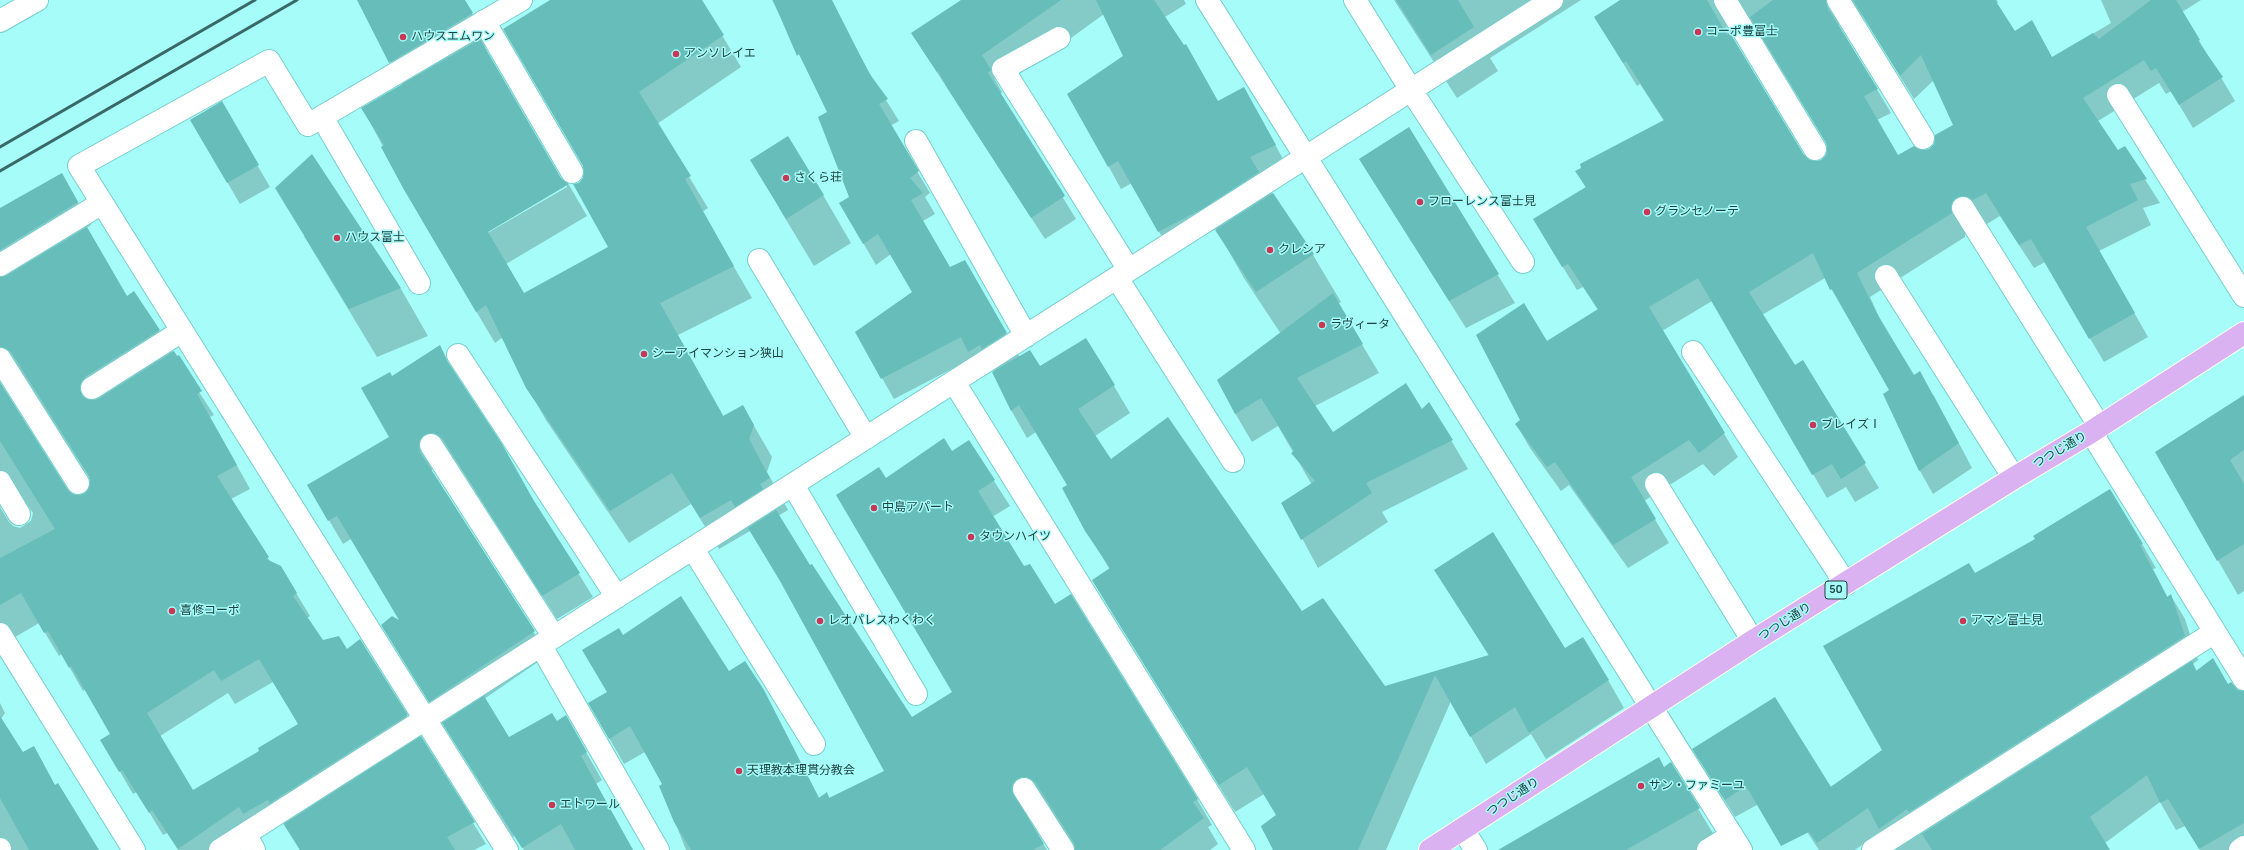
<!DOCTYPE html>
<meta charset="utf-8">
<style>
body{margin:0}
canvas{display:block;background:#a5fcf9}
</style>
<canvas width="2244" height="850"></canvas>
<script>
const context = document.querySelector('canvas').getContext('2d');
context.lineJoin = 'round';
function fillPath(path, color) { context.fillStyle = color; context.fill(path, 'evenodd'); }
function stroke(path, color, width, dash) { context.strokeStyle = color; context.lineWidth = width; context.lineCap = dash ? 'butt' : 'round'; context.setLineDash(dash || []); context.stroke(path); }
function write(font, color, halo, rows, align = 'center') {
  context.font = font + ' Manrope,"Noto Sans JP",sans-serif'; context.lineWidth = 3; context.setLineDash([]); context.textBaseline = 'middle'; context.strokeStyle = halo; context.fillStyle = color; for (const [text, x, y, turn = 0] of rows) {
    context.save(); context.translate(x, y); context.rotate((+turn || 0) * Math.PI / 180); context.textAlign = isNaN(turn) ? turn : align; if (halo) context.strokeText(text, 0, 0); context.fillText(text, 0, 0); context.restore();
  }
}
const shadow = new Path2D(`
 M359 0H464L490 45 484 48 560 179 569 185 587 216 506 264 524 294 609 247 579 183 584 178V166L551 0H701L741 67 657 124 708 208 702 212 752 298 678 335 724 417 743 407 772 457 767 472 788 510 778 516 809 566 912 718 953 692 886 479 952 452 969 442 1010 506 992 517 1023 567 1055 605 1197 799 1212 825 1208 827 1218 844 1210 850H1075L1046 804 1027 810 1028 820 1047 850H686L661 786 664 784 645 752 624 764 589 703 608 692 622 636 728 672 763 691 819 798 827 793 830 799 885 771 789 594 750 531 719 549 691 504 629 543 546 420 527 387 503 337 495 343 422 220 363 109 403 85ZM567 184V187L484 235 483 234Z
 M772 0H825L847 32 874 81 899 121 890 126 930 193 925 197 935 214 923 221 949 268 1006 334 1019 356 1040 367 1086 339 1130 413 1095 436 1111 461 1301 613 1385 687 1489 656 1435 570 1565 649 1608 680 1624 708 1546 759 1531 734 1486 764 1451 701 1386 850H1274L1261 827 1277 816 1264 794 1235 812 1109 608 1093 581 1110 570 1086 530 1068 486 1036 432 1027 438 1011 410 992 365 973 358 894 399 882 378 913 292 891 254 876 265 840 203 850 198 828 112Z
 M967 0H1184L1186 4 1165 17 1218 103 1256 110 1288 168 1262 179 1313 255 1341 302 1338 304 1379 373 1315 406 1333 433 1421 410 1429 403 1468 469 1382 512 1388 522 1318 568 1283 503 1312 485 1278 426 1252 442 1235 413 1281 334 1244 278 1216 229 1171 253 1132 183 1121 189 1069 94 1124 56 1104 14 1049 54 1043 43 994 78 1002 92 1000 95 1076 219 1045 239 912 34Z
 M1394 0H1581L1490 58 1498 71 1457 98Z
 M1622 0H1997L1998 3 1996 4 2015 32 2052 58 2111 23 2101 0H2201L2182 12 2235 101 2193 128 2171 91 2166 94 2159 83 2098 121 2118 152 2125 148 2160 203 2143 208 2151 225 2099 251 2148 337 2104 362 2045 262 2034 268 2000 216 1987 224 1977 219 1965 227V237L1870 297 1886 332 1914 376 1934 396 1972 468 1933 494 1920 471 1884 394 1890 391 1825 278 1762 315 1795 366 1802 361 1879 488 1855 502 1846 487 1827 498 1712 301 1662 331 1738 457 1714 476 1703 464 1644 501 1669 543 1628 568 1569 485 1561 491 1530 448 1516 424 1521 421 1546 342 1598 310 1583 287 1577 290 1548 243 1586 188 1577 172 1664 121 1640 84 1637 86 1595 17ZM1738 11 1746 13 1827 144V155L1822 161H1809L1804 156 1727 30 1726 24 1732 13ZM1858 12 1863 17 1914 99 1934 80 1954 125 1930 150 1897 156 1877 120 1891 113 1839 25 1841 18Z
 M221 103 270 187 240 204 191 120Z
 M1408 129 1515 303 1466 328 1360 160Z
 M312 156 401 289 428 336 377 357 304 236Z
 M62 174 91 225 86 228 127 297 134 293 214 415 210 417 250 489 231 499 271 563 296 593 310 616 307 618 323 642 347 651 360 641 486 844 474 850H300L282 822 235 850H178L167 833 163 835 137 792 133 794 115 763 111 734 86 689 83 691 62 654 59 656 39 623 0 646V209ZM21 371 90 479V489L85 495H72L67 490 0 383 6 372ZM8 494H20L33 513 31 521 20 528 13 526 9 522 0 507 2 499ZM273 682 299 724 260 751 193 792 160 736 228 693 235 704Z
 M823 195 851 243 814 266 779 208Z
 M453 370 593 597 557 619 456 462 445 456 437 458 432 470V472L548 655 484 699 508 738 557 722 566 717 602 780 596 784 633 850H524L515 836 513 837 396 649 401 622 351 539 343 544 309 486 390 437 392 378Z
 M2244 396V591L2238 595 2156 453Z
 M2142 544 2156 568 2153 569 2168 598 2171 596 2185 619 2198 660 2193 664 2197 671 2238 691H2244V850H2200L2185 826 2176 830 2160 802 2105 843 2109 850H1892L1881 831 1855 850H1819L1794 812 1887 748 1975 575Z
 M0 703 5 713 1 719 22 753 34 747 55 786 98 850H0Z
 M1671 764 1717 840 1699 850H1500Z
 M1706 771H1819L1735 817Z`);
const building = new Path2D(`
 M357 0H465L473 13 389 63Z
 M550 0H702L724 35 639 92 691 176 685 179 734 266 660 303 723 416 743 405 754 425 749 439 770 478 760 484 763 489 735 507 731 500 700 518 672 473 610 511 526 388 486 305 476 312 403 188 381 147 384 145 361 108 480 39 561 178 569 184 488 232 524 293 608 247 573 184 579 183 583 178V166L503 29Z
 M773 0H832L869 73 888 99 879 104 919 171 910 178 923 193 911 200 950 267 965 260 1007 333 982 349 980 345 968 352 961 337 881 379 855 332 912 292 878 234 863 244 839 203 849 197 818 117 827 112 799 54 797 56Z
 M961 0H1061L982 55 991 70 988 73 1064 194 1065 196 1031 218 948 89 938 71 937 72 911 33Z
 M1096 0H1154L1184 45 1186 44 1218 101 1244 87 1276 145 1250 157 1259 172 1202 209 1158 232 1118 161 1108 167 1067 94 1123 56Z
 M1396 0H1458L1474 27 1431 55Z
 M1620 0H1707L1727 35 1730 33 1804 155 1815 161 1821 160 1826 155 1827 149 1826 143 1750 17 1773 0H1826L1827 7 1878 89 1864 96 1898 155 1914 146 1923 150 1929 149 1934 144 1935 135 1953 125 1921 55 1900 76 1853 0H1995L2015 31 2032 20 2052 57 2093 33 2099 39 2151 0H2176L2200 40 2198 41 2223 77 2179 105 2156 68 2151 71 2144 60 2083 98 2118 150 2125 146 2147 179 2130 184 2138 200 2086 227 2135 313 2089 339 2031 239 2019 245 1986 193 1973 200 1963 196 1956 198 1952 202V213L1857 273 1876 312 1914 375 1920 371 1959 443 1919 471 1883 394 1889 390 1832 289 1830 290 1813 253 1749 292 1795 365 1803 360 1866 463 1841 479 1832 464 1812 475 1698 278 1649 307 1725 433 1699 453 1689 440 1631 477 1656 519 1613 545 1555 462 1547 467 1515 424 1520 420 1476 335 1524 303 1547 341 1598 309 1568 264 1562 267 1533 219 1586 187 1575 171 1581 168 1580 164 1664 120 1626 61 1623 63 1594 17Z
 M222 101 259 165 227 183 190 120Z
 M1409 127 1499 274 1449 301 1359 159Z
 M788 136 824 195 786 219 750 160Z
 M312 154 351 213 401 288 349 309 275 188Z
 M62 173 78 202 0 250V208Z
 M1273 193 1314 254 1256 292 1215 230Z
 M87 227 127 296 134 291 160 330 85 377 80 388 82 395 87 399H98L174 351 177 356 179 355 202 391 197 394 237 465 217 476 269 557 266 559 281 566 297 593 293 596 323 640 339 636 347 649 360 639 408 715 270 803 268 800 243 814 239 807 178 849 152 810 149 813 122 770 119 772 100 740 110 734 71 666 69 668 48 631 44 633 21 593 0 605V558L55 529 0 441V382L68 490 73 494 79 495 85 493 90 483 89 476 11 352 0 347V277L6 276ZM259 659 298 724 258 748 259 751 193 790 147 713 214 670 221 681Z
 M1333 293 1363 344 1297 378 1333 432 1406 383 1422 409 1429 402 1453 440 1366 483 1372 493 1301 540 1281 503 1315 481 1291 453 1294 451 1261 398 1235 414 1217 380Z
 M1086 338 1115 385 1078 409 1111 459 1168 417 1302 611 1323 598 1385 686 1489 655 1434 570 1493 532 1565 648 1583 637 1609 680 1529 733 1515 707 1470 737 1435 675 1358 850H1273L1261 826 1276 815 1247 767 1219 785 1092 580 1110 568 1085 531 1062 488 1067 485 1019 405 1011 411 992 372 1030 350 1040 366Z
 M440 345 448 362 502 444 534 501 580 573 542 596 442 438 431 433 424 435 419 445 420 452 535 631 429 702 381 625 392 616 399 620 337 516 328 521 307 485 389 437 361 388 390 372 392 376Z
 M2244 395V450L2230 460 2244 484V544L2217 561 2155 452Z
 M944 438 952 451 969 440 995 480 978 491 1024 566 1030 564 1055 604 1071 594 1198 799 1193 802 1204 818 1160 850H1075L1074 843 1035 782 1029 778 1023 777 1013 783 1012 790 1044 844 1033 850H691L674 822 659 786 662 784 630 726 609 739 588 703 607 692 582 650 619 628 623 635 681 596 729 671 745 661 764 690 819 798 827 792 829 798 884 771 780 581 748 528 776 510 810 565 812 564 912 717 952 692 836 495 879 467 886 478Z
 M2110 489 2143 544 2140 545 2167 597 2171 594 2185 636 1909 812 1907 809 1879 829 1868 808 1817 843 1809 832 1781 846 1746 786 1725 800 1722 796 1692 749 1775 697 1831 787 1882 750 1823 646 1969 563 1975 573 2035 539 2033 536Z
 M2213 658 2228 684 2231 682 2238 690 2244 691V823L2199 849 2168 799 2160 803 2147 775 2090 817 2110 850H1932L1922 834 2192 661 2196 671Z
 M484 696 509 737 552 713 557 721 566 715 587 752 581 756 633 850H575L561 824 522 848 442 723Z
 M0 716 23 752 34 746 55 785 58 783 99 850H29L0 798Z
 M421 736 475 822 447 837 455 850H300L284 824Z
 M1659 757 1664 767 1671 762 1700 808 1626 850H1498Z`);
const minor = new Path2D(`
 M1207 0 1741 850
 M1355 0 1411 90 1523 262
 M1725 0 1815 149
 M1838 0 1923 138
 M0 21 37 0
 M484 21 572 172
 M1059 38 1003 69 1129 270
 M2118 95 2244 296
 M322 117 419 283
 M916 141 1026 336
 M1963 208 2100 427
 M759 260 866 438
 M0 265 102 203
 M1886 276 2014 478
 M1117 278 1233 461
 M1693 352 1846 584
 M458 355 617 597
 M0 359 78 483
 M954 382 1244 850
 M92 388 182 331
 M2091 432 2244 679
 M431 445 554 637
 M0 482 19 514
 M1656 484 1753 641
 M793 485 916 694
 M693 549 814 744
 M0 634 134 850
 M541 646 658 850
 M1024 789 1063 850
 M1463 830 1476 850
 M245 834 254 850
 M0 849V850
 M220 850 1552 0
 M507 850 79 166 269 61 308 125 521 0
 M1708 850 1732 835
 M1873 850 2215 632
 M2240 850 2244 847`);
const major = new Path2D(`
 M1430 850 1753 641 2014 478 2091 432 2244 333`);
const rail = new Path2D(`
 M0 147 255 0
 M0 171 297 0`);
const markers = [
 [1698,32,4,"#c83856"],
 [403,37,4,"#c83856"],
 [676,54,4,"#c83856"],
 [786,178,4,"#c83856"],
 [1420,202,4,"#c83856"],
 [1647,212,4,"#c83856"],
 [337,238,4,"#c83856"],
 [1270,250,4,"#c83856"],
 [1322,325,4,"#c83856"],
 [644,354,4,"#c83856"],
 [1813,425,4,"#c83856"],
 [874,508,4,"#c83856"],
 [971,537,4,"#c83856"],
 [172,611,4,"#c83856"],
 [820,621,4,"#c83856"],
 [1963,621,4,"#c83856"],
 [739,771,4,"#c83856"],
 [1641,786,4,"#c83856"],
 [552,805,4,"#c83856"]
];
const shields = [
 [1836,590,22]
];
const shieldNames = [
 ["50",1836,590]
];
const poiNames = [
 ["コーポ豊富士",1706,32],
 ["ハウスエムワン",411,37],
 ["アンソレイエ",684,54],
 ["さくら荘",794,178],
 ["フローレンス富士見",1428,202],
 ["グランセノーテ",1655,212],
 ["ハウス富士",345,238],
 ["クレシア",1278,250],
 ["ラヴィータ",1330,325],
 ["シーアイマンション狭山",652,354],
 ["ブレイズⅠ",1821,425],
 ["中島アパート",882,508],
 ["タウンハイツ",979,537],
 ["喜修コーポ",180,611],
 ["レオパレスわくわく",828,621],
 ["アマン富士見",1971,621],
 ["天理教本理貫分教会",747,771],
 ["サン・ファミーユ",1649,786],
 ["エトワール",560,805]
];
const streetNames = [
 ["つつじ通り",2060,450,-30],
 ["つつじ通り",1785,622,-32],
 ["つつじ通り",1513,797,-33]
];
fillPath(shadow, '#0003');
fillPath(building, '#66bdba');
stroke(minor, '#77cecb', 24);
stroke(major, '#fff', 24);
stroke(minor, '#fff', 22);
stroke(major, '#dbb2f1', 22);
stroke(rail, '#396867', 3);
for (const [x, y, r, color] of markers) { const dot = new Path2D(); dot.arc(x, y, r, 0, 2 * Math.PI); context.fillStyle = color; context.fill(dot); stroke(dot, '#a5fcf9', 1.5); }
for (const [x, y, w] of shields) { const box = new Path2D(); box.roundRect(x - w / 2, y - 9, w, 18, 3); context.fillStyle = '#a5fcf9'; context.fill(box); stroke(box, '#1f4443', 1); }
write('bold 11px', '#1f4443', null, shieldNames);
write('12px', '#1f4443', '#a5fcf9', poiNames, 'left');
write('12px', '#1f4443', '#a5fcf9', streetNames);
</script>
